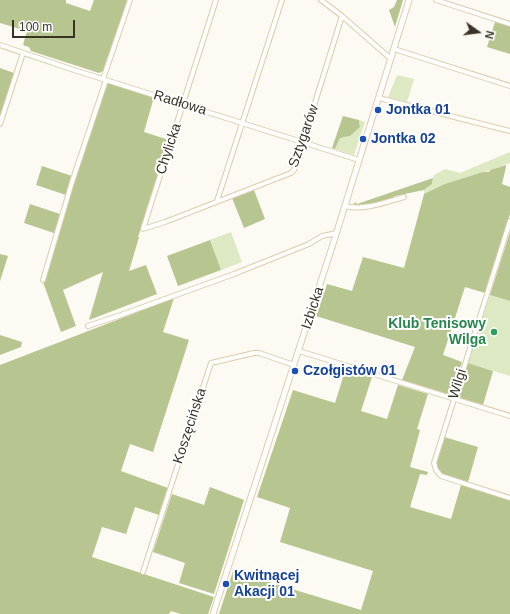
<!DOCTYPE html>
<meta charset="utf-8">
<style>
body{margin:0}
#map{position:relative;width:510px;height:614px;overflow:hidden;background:#fdf9f3;font-family:Helvetica,sans-serif}
canvas{display:block}
.north{position:absolute;left:458px;top:12px;width:40px;height:40px;-webkit-text-stroke:3px #fff;paint-order:stroke;rotate:104deg;font-size:11px;font-weight:700;line-height:16px;text-align:center;color:#393225}
.north::after{content:'';display:block;margin:auto;width:14px;height:18px;background:#393225;clip-path:polygon(50% 0,100% 100%,50% 72%,0 100%)}
.scale{position:absolute;left:12px;top:20px;width:63px;height:18px;box-sizing:border-box;border:2px solid #393225;border-top:0;padding-left:5px;font-size:12px;line-height:14px;white-space:nowrap;color:#393225;-webkit-text-stroke:3px #fff;paint-order:stroke}
</style>
<div id="map">
<canvas width="510" height="614"></canvas>
<div class="north">N</div>
<div class="scale">100 m</div>
</div>
<script>
const context = document.querySelector('canvas').getContext('2d');
context.lineJoin = 'round';
function fillPath(path, color) { context.fillStyle = color; context.fill(path, 'evenodd'); }
function stroke(path, color, width, dash) { context.strokeStyle = color; context.lineWidth = width; context.lineCap = dash ? 'butt' : 'round'; context.setLineDash(dash || []); context.stroke(path); }
function write(font, color, halo, rows, align = 'center') {
  context.font = font + ' Helvetica,sans-serif'; context.lineWidth = 4; context.setLineDash([]); context.textBaseline = 'middle'; context.strokeStyle = halo; context.fillStyle = color; for (const [text, x, y, turn = 0] of rows) {
    context.save(); context.translate(x, y); context.rotate((+turn || 0) * Math.PI / 180); context.textAlign = isNaN(turn) ? turn : align; if (halo) context.strokeText(text, 0, 0); context.fillText(text, 0, 0); context.restore();
  }
}
const green = new Path2D(`
 M397 75 414 79 407 102 388 97Z
 M359 120 365 122 354 155 335 149 340 138 350 136 360 127Z
 M510 152V163L424 194V190L432 184 434 175 445 169 460 173Z
 M231 232 242 262 221 270 210 240Z
 M490 295 510 301V376L468 363Z`);
const forest = new Path2D(`
 M0 0H66V3L90 11 94 0H128L109 58H107L103 71 99 73 31 51 29 47 23 45 27 31 0 23Z
 M397 0H403L395 27 389 10 394 7Z
 M495 22 510 26V54L487 47Z
 M0 68 14 73 0 117Z
 M109 83 154 97 144 132 169 140 138 237H139L129 271 146 265 157 294 89 320 103 272 63 290 76 326 61 332 43 282 68 198 105 85Z
 M343 116 359 120 360 127 350 136 340 138 335 149 332 148Z
 M506 165V167L502 184 510 187V214L485 293 465 287 443 355 462 362 451 395 402 380 415 347 316 316 327 284 352 291 363 257 404 268 424 194 445 184 483 172H489L490 170Z
 M42 166 72 176 66 195 36 185Z
 M433 178 432 184 424 190 395 196 388 200 370 204 353 206 355 202 357 204Z
 M254 190 265 219 244 228 232 198Z
 M30 204 60 214 54 233 24 223Z
 M510 232V301L490 295Z
 M210 240 221 270 178 286 167 256Z
 M0 254 8 256 0 281Z
 M174 298 163 332 189 340 153 452 130 444 121 471 168 488 159 515 135 507 126 534 102 527 92 557 214 597 208 614H181L171 611 169 614H0V365Z
 M0 335 22 342 21 347 0 355Z
 M468 363 493 371 483 405 457 397Z
 M346 368 372 377 361 411 387 419 398 385 428 394 417 429 420 430 410 467 428 472 427 475 420 474 410 507 451 519 461 485 510 500V614H219L233 571 361 610 373 571 280 542 290 508 257 497 293 390 335 403Z
 M444 437 478 447 468 482 440 473C433 462 441 448 444 437Z
 M210 487 244 500 214 594 179 583 185 563 153 552 172 494 204 505Z`);
const minor = new Path2D(`
 M216 0 143 229 165 222 291 173 294 170 342 16
 M321 0 342 16 391 59
 M436 0 510 24
 M0 45 71 69 359 160
 M394 49 510 86
 M103 79 130 0
 M379 98 510 131
 M0 124 23 53
 M217 201 282 0
 M345 206C364 211 386 202 404 197
 M510 221 434 463 436 470 441 476 510 498
 M43 280 72 182 106 80
 M88 326 121 315 234 274 309 244 322 236 337 233
 M299 351 510 416
 M143 572 211 363 254 353H259L294 365`);
const tertiary = new Path2D(`
 M213 614 333 244 409 0`);
const markers = [
 [378,110,4,"#1a4fb4"],
 [363,139,4,"#1a4fb4"],
 [494,332,4,"#2e9e5b"],
 [295,371,4,"#1a4fb4"],
 [226,584,4,"#1a4fb4"]
];
const streetNames = [
 ["Radłowa",180,103,17],
 ["Sztygarów",304,136,-71],
 ["Chylicka",169,149,-72],
 ["Izbicka",313,308,-72],
 ["Wilgi",458,384,-73],
 ["Koszęcińska",190,426,-72]
];
const transitNames = [
 ["Jontka 01",386,110],
 ["Jontka 02",371,139],
 ["Czołgistów 01",303,371],
 ["Kwitnącej",234,576],
 ["Akacji 01",234,592]
];
const leisureNames = [
 ["Klub Tenisowy",486,324],
 ["Wilga",486,340]
];
fillPath(green, '#dde9c2');
fillPath(forest, '#b7c691');
stroke(minor, '#ddcdac', 6);
stroke(tertiary, '#ddcdac', 7);
stroke(minor, '#fff', 4);
stroke(tertiary, '#fff', 5);
for (const [x, y, r, color] of markers) { const dot = new Path2D(); dot.arc(x, y, r, 0, 2 * Math.PI); context.fillStyle = color; context.fill(dot); stroke(dot, '#fff', 1.5); }
write('14px', '#393225', '#fff', streetNames);
write('bold 14px', '#164399', '#fff', transitNames, 'left');
write('bold 14px', '#27864d', '#fff', leisureNames, 'right');
</script>
